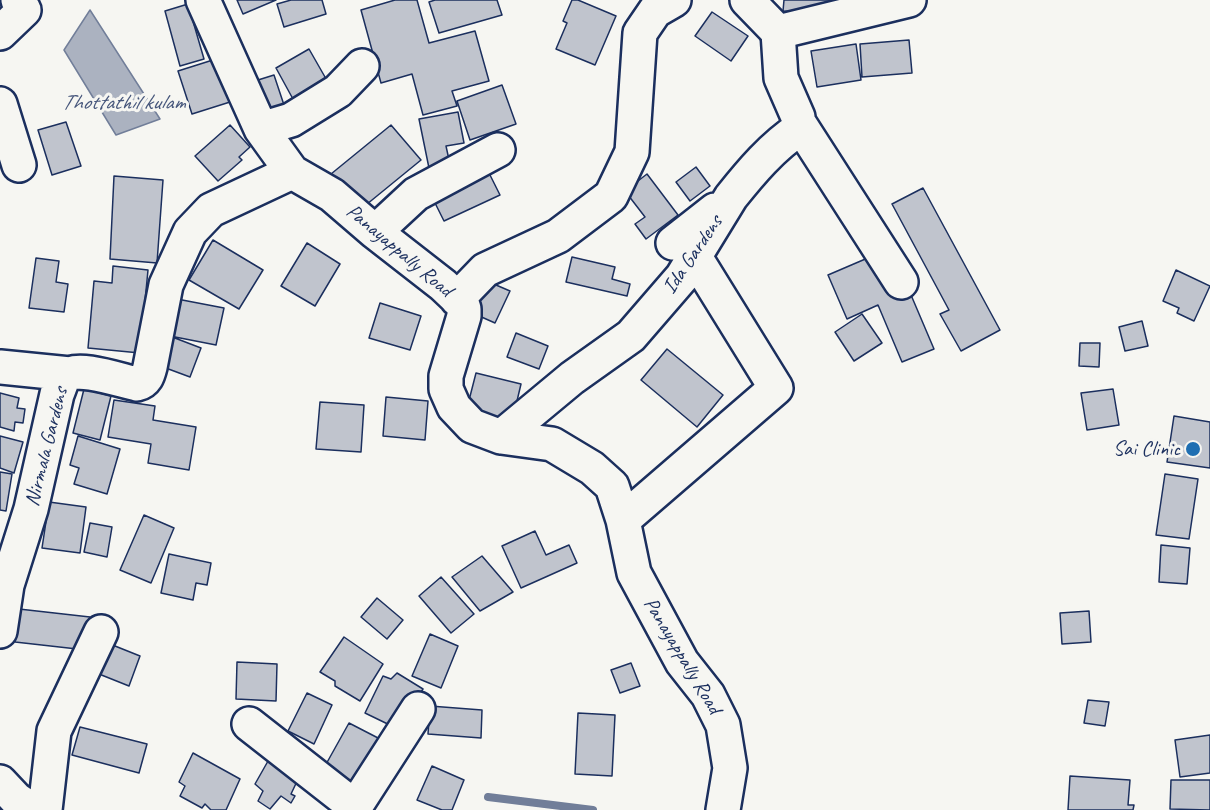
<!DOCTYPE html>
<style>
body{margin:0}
canvas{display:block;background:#f6f6f2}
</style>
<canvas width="1210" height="810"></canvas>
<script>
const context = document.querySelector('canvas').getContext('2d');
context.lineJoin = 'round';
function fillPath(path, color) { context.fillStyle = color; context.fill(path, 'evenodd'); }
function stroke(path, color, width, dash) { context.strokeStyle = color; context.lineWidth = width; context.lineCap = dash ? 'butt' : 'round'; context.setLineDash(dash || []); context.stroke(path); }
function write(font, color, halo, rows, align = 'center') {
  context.font = font + ' Caveat,sans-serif'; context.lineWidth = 6; context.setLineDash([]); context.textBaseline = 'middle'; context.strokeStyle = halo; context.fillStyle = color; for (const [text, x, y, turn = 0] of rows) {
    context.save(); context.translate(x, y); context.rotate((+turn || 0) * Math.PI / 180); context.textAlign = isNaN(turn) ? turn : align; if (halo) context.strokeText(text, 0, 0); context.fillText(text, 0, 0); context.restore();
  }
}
const water = new Path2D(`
 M90 10 160 119 116 135 64 50Z`);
const stream = new Path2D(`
 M488 797 593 810`);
const building = new Path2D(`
 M237 0H276L243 14Z
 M291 0H322L326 14 284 27 277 4Z
 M395 0H417L429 43 475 31 489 81 452 91 457 106 423 115 412 74 381 83 361 10Z
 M435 0H497L502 15 439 33 429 2Z
 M572 0H578L616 16 595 65 556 49 567 23 563 21Z
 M784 0H836L835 15 783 11Z
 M188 4 204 59 180 66 165 11Z
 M712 12 748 36 731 61 695 36Z
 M909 40 912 73 862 77 860 44Z
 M856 44 861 80 817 87 811 51Z
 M309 49 333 91 299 110 276 68Z
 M216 59 230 102 192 114 178 71Z
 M274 75 288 117 272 122 258 80Z
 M502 85 516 124 470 140 457 101Z
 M458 112 464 143 446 146 451 169 430 173 419 119Z
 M66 122 81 166 52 175 38 130Z
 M230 125 250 147 239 157 242 160 218 181 195 156Z
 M391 125 421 160 361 209 331 174Z
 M486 167 500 195 444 221 430 193Z
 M696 167 710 186 690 201 676 182Z
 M647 174 678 215 646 239 635 224 645 217 625 191Z
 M114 176 163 180 157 263 110 259Z
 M923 188 1000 330 961 351 940 314 949 310 892 204Z
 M213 240 263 270 239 309 189 280Z
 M307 243 340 264 315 306 281 286Z
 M891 248 934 349 902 362 878 305 847 319 828 275Z
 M572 257 615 267 612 279 630 284 627 296 566 282Z
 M36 258 59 261 56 282 68 284 64 312 29 308Z
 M113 266 148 270 140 353 88 348 94 281 112 283Z
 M1176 270 1210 286 1194 321 1177 313 1179 308 1163 301Z
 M482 279 510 291 495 323 468 311Z
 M177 299 224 308 216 345 170 336Z
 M380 303 421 316 410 350 369 338Z
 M862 314 882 343 854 361 835 332Z
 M1142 321 1148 346 1125 351 1119 327Z
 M516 333 548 346 539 369 507 357Z
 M167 335 201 348 190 377 155 364Z
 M1080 343H1100L1099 367 1079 366Z
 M667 349 723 395 697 427 641 380Z
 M476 373 521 384 512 422 466 412Z
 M84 389 111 396 100 440 73 433Z
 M1113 389 1119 425 1087 430 1081 393Z
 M0 393 19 398 17 408 25 409 23 423 15 422 14 431 0 427Z
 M386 397 428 401 425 440 383 436Z
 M114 400 155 406 153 420 196 427 189 470 148 463 151 444 108 437Z
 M320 402 364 405 361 452 316 449Z
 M1174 416 1210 422V468L1167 462Z
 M0 436 23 442 14 473 0 468Z
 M78 436 120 449 107 494 74 484 79 468 70 465Z
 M0 472 12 474 6 511 0 510Z
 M1165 474 1198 479 1189 539 1156 535Z
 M49 502 86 507 80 553 42 548Z
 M144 515 174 528 151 583 120 570Z
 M90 523 112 527 107 557 84 552Z
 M535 531 546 555 569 545 577 563 521 588 502 546Z
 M1161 545 1190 548 1187 584 1159 582Z
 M169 554 211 563 207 585 196 583 193 600 161 593Z
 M482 556 513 592 480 611 452 577Z
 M441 577 474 614 451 633 419 596Z
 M377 598 403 620 387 639 361 617Z
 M19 609 90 617 86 650 15 642Z
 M1089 611 1091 642 1062 644 1060 613Z
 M430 634 458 646 441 688 412 676Z
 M344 637 383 664 360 701 335 686V681L320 672Z
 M110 644 140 656 129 686 99 674Z
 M237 662 277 664 276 701 236 699Z
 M631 663 640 686 620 693 611 670Z
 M397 673 423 689 398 729 365 713 383 676 391 679Z
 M307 693 332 705 314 744 288 731Z
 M1088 700 1109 702 1105 726 1084 723Z
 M430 706 482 710 481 738 428 734Z
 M578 713 615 715 612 776 575 774Z
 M349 723 380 739 351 794 325 766Z
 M80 727 147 744 139 773 72 755Z
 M1210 735V773L1180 777 1175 740Z
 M193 753 240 779 226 810H211L205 804 202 808 180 796 185 786 179 782Z
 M272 754 300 775 291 794 295 796 291 803 281 796 270 809 258 801 263 791 255 784Z
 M432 766 464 780 452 810H442L417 800Z
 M1070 776 1130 780 1128 805H1134L1133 810H1068Z
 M1171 780H1210V810L1170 809Z`);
const minor = new Path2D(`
 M203 0 261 129 292 172 332 195 375 232 443 285 462 303 464 309V316L446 376V389L454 407 472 426 501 437 552 444 592 468 612 486 623 520 634 573 682 662 708 695 723 725 730 768 723 810
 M0 33 24 10 18 0
 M0 104 19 165
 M799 123 901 282
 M261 129 291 120 338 91 362 66
 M375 232 416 194 498 150
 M673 243 715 210
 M457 299 485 270 558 236 611 196 632 152 640 33 655 11 674 0
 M0 367 70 374
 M501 437 572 378 631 336 682 277 731 197C751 172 772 147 799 129L798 117 781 78 778 32
 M623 520 776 388 695 257
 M0 631 7 585 31 509 57 394C60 388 61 380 66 376 77 365 122 381 137 384 146 382 148 375 150 367L166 285 190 232 211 210 292 172
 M249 724 355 807
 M0 782 16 799 32 810
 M45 810 54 731 101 632
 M353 810 418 709`);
const major = new Path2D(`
 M747 0 778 32 909 0`);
const markers = [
 [1193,449,8,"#1f6fb2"]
];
const streetNames = [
 ["Panayappally Road",399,251,40],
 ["Ida Gardens",693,255,-56],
 ["Nirmala Gardens",47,447,-76],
 ["Panayappally Road",682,656,59]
];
const poiNames = [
 ["Sai Clinic",1180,449]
];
const waterNames = [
 ["Thottathil kulam",123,103]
];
fillPath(water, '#abb2c0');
stroke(water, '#717e99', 1.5);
stroke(stream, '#717e99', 8);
fillPath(building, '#c0c4cd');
stroke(building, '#1b2f5e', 1.5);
stroke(minor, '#1b2f5e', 38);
stroke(major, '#1b2f5e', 38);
stroke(minor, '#f6f6f2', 33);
stroke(major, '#f6f6f2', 33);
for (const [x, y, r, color] of markers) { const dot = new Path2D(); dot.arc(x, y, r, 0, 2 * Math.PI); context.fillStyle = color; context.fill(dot); stroke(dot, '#f6f6f2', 2); }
write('21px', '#1b2f5e', '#f6f6f2', streetNames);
write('21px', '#1b2f5e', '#f6f6f2', poiNames, 'right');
write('italic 22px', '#46567b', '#f6f6f2', waterNames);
</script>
